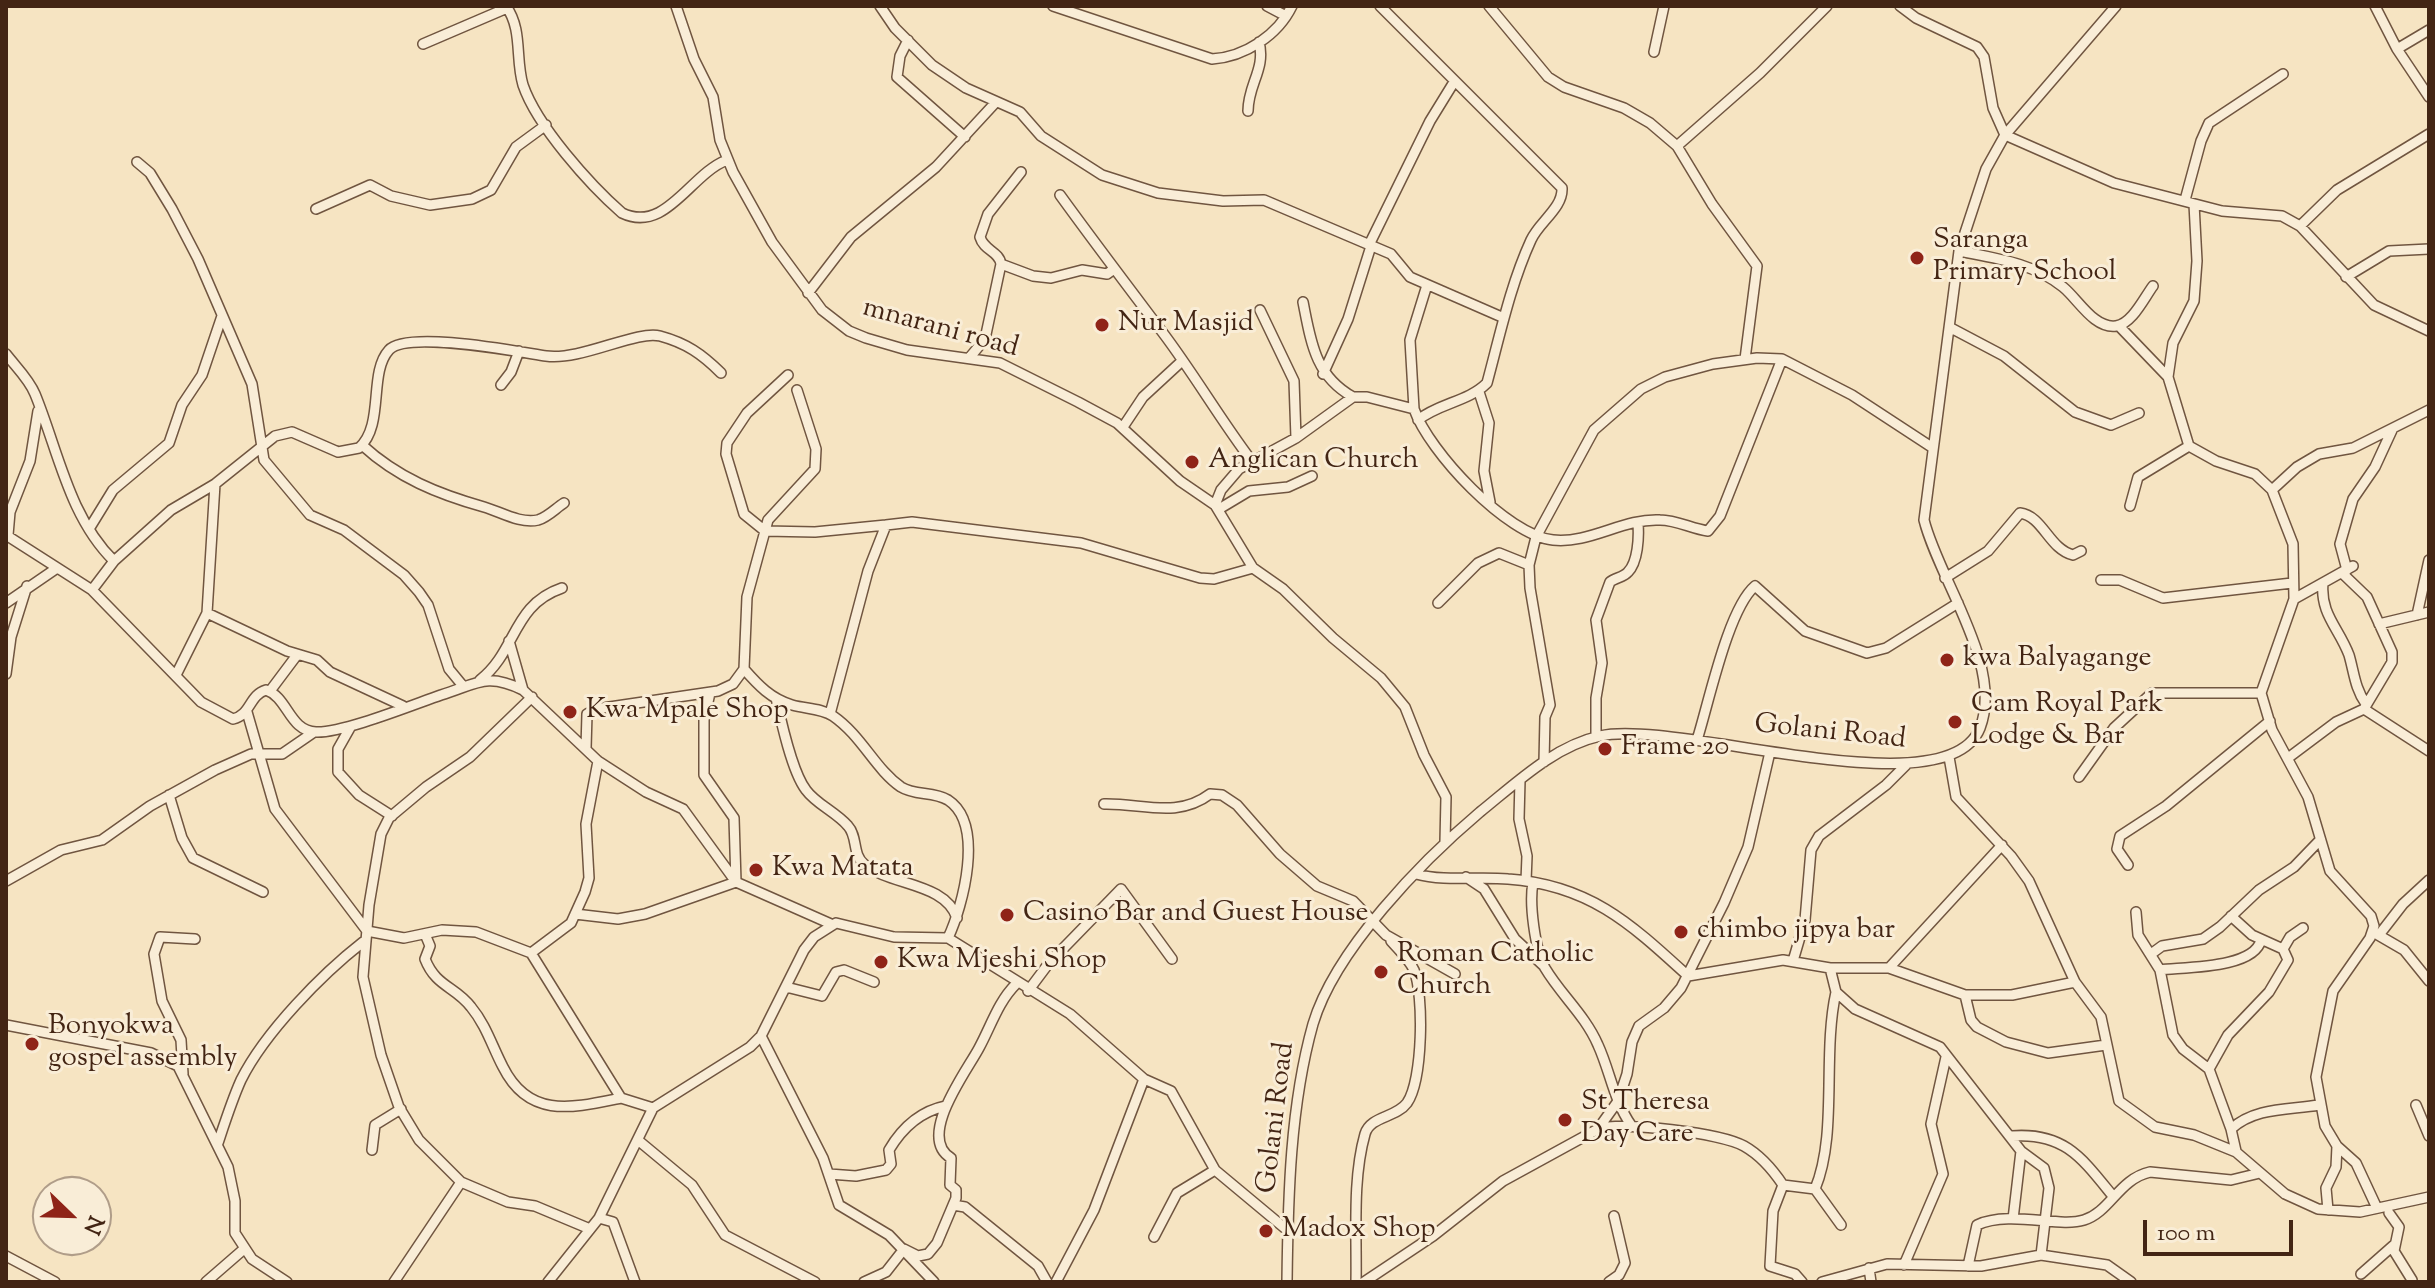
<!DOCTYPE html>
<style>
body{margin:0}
#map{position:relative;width:2435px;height:1288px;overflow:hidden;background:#f6e4c2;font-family:"Sorts Mill Goudy",serif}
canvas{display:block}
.frame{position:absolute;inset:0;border:8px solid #432514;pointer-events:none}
.north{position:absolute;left:32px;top:1176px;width:80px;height:80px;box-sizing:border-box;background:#f9edd7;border:2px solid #b09d89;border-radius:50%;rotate:113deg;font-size:22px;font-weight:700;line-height:32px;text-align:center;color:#432514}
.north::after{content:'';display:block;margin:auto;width:28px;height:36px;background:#8f2418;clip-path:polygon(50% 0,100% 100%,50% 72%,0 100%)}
.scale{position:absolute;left:2143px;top:1220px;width:150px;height:36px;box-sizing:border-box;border:4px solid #432514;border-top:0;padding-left:10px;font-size:24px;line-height:28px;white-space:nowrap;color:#432514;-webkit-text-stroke:6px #f9edd7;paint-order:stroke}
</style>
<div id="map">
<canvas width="2435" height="1288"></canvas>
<div class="frame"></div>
<div class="north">N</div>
<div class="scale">100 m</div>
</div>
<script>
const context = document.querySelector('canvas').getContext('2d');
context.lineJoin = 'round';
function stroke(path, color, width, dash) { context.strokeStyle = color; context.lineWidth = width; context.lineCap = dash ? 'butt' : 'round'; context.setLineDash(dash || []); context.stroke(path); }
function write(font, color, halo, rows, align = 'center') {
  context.font = font + ' "Sorts Mill Goudy",serif'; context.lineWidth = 6; context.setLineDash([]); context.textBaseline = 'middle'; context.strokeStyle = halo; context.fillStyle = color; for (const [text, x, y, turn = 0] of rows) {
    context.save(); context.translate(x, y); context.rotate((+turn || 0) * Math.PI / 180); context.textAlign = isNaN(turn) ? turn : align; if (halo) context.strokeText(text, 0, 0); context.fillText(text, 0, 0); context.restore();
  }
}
const street = new Path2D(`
 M506 6C523 30 515 58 523 85 537 126 590 185 622 213 666 234 690 174 727 160
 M676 6 694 59 713 97 720 140 733 172 772 242 822 310 849 331 866 338 907 350 1000 363 1078 402 1117 423 1180 481 1215 505 1253 568 1283 589 1333 638 1381 678 1405 707 1424 755 1446 797 1445 842
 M880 6 895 28 932 65 966 88 1020 112 1041 136 1102 175 1158 193 1223 201 1264 200 1391 254 1410 277 1504 318
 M1053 6 1212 59C1245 57 1278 35 1292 6
 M1267 6 1286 16
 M1380 6 1562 188C1563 208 1539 222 1531 240 1510 286 1500 335 1487 383 1468 402 1439 403 1418 420
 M1489 6 1548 77 1564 87 1624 108 1650 123 1677 146 1712 204 1757 266 1745 359
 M1900 6 1916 18 1977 47 1984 57 1993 108 2005 135 2114 183 2222 211 2282 216 2300 226 2374 305 2429 331
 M2375 6 2397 49 2429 97
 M908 40 900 56 897 77 965 137
 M423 44 507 8
 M2397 49 2429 30
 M1654 52 1664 6
 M1248 111C1248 84 1266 69 1259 42
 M1677 146 1760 73 1827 6
 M137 162 150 173 172 209 198 259 252 384 264 460 310 515 344 530 404 575 419 592 428 605 449 669 463 686
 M1060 195C1094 242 1129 288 1163 333 1194 374 1220 419 1251 460
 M2185 200 2201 141 2209 123 2283 74
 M2194 204 2197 261 2194 301 2173 343 2168 377 2189 446 2216 461 2255 474 2272 490 2293 544 2294 599 2261 693 2272 730 2308 797 2330 871 2371 916 2374 926 2370 938 2333 991 2316 1077 2325 1126 2337 1146 2356 1163 2376 1206
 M316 209 370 185 391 196 430 205 472 199 491 190 516 147 546 125
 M2300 226 2337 190 2429 134
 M1369 245 1430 121 1454 82
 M1959 251C1994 258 2034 263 2063 287 2078 299 2094 329 2116 326 2132 324 2144 298 2153 286
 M1001 264 1033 276 1051 278 1082 270 1107 274 1114 269
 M2346 277 2389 251 2429 249
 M808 293 851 237 936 167 996 102
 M1303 302C1311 342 1315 376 1353 397
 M1260 310 1294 381 1296 438
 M2119 326 2168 377
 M1951 328 2004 356 2075 412 2111 425 2139 413
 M6 354C16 367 29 379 35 394 58 450 69 517 114 561
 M970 357 985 339 1001 264C999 251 984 251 980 237L988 214 1021 172
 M1323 374 1348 319 1371 246
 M788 375 747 413 727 443 726 454 744 514 765 531 815 532 886 525
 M501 385 511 372 519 351
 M1479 392 1489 423 1484 471 1490 502
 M1414 409 1410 340 1427 285
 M1123 427 1143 397 1182 361
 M362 445C398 478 438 494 484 507 501 512 520 524 538 520 548 517 556 508 564 503
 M2272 490 2297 467 2319 454 2353 448 2393 428
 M1215 505 1221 490 1239 469 1296 438 1353 397H1367L1414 409C1429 452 1507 535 1553 540 1590 544 1623 518 1660 520 1677 520 1692 529 1708 531L1720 516 1782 359
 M2130 506 2138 477 2189 446
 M1219 509 1249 491 1288 487 1312 476
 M89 529 113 490 169 443 182 405 202 375 222 316
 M6 535 92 590 201 702 233 719C251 715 249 695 266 690 288 697 289 731 316 732 343 733 412 705 441 695 477 684 486 672 523 690L598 761 646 792 683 809 736 882 831 924
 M8 535 10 512 30 461 38 411
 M2347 570 2340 544 2353 499 2375 467 2393 428 2429 410
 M2342 573 2367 597 2392 652V662L2364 709
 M1945 578 1988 551 2020 513C2043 516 2049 549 2073 555L2081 551
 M2101 580H2120L2163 598 2292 583
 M2323 583C2320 614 2339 628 2349 655 2354 672 2355 689 2366 704
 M92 590 114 561 171 510 215 484 275 436 292 432 338 452 359 448C385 425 368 373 389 350 407 330 519 352 546 356 581 361 636 330 660 336 686 343 702 354 721 373
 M2294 599 2353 566
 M6 603 57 568
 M1438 603 1478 563 1499 553 1529 565
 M207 613 287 651 317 660 330 672 403 706
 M2417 615 2429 560
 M2379 624 2429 612
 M509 641 523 690
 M744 669C758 685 771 699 792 705 806 709 821 708 833 716 862 736 875 769 901 787 915 796 933 791 948 800 985 824 963 906 948 938
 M6 674 11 637 27 586
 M176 675 207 613 215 484
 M480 680C517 651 512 605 562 588
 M270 691 297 655
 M532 697 470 757 426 787 389 818 381 834 369 905 363 977 381 1055 399 1107 419 1140 461 1182 508 1202 535 1206 590 1229
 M776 698C781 721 792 772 806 790 816 804 836 812 848 826 858 837 852 854 864 864 890 886 945 882 957 918
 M247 712 275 809 367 931 404 938 442 930 476 932 531 953 621 1098 653 1108
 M830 714 868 571 886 525 912 522 1081 543 1200 578 1214 579 1253 568
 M351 726 338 749V772L359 795 392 816
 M1596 736V698L1602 663 1596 620 1610 582C1615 578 1624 577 1628 572 1638 562 1639 537 1638 524
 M1697 740C1709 702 1728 609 1755 586L1805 631 1867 653 1886 648 1958 603
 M586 748 587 714 596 709 718 691 733 684 744 669 747 597 768 520 815 469 816 449 797 390
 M1949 757 1956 797 2011 856 2029 881 2075 982 2101 1017 2119 1101 2155 1127 2194 1135 2236 1152 2285 1194 2318 1209 2360 1212 2429 1197
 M2288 758 2336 722 2364 709 2429 751
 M1544 762 1545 717 1550 705 1530 588 1529 565 1536 537 1594 430 1641 389 1665 377 1713 364 1757 358 1782 359 1852 395 1933 448
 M2079 777 2114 728 2152 693H2261
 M1520 780 1519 819 1527 856 1526 881
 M169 795 182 838 193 858 263 892
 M1104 804C1142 803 1177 819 1210 794L1222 795 1237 805 1280 854 1317 886 1353 901 1386 935 1455 974
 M2128 865 2117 849 2120 836 2166 806 2270 721
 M1416 874C1446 882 1477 876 1508 879 1590 885 1631 924 1688 976L1783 960 1830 968H1889L1965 995H2012L2075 982
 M1466 877 1484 889 1515 939 1544 966
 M6 881 61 850 102 840 150 806 215 770 251 754H282L314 732
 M1533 883C1529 903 1535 950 1545 968 1561 995 1585 1015 1598 1045 1610 1071 1614 1101 1631 1125
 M2136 912 2138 935 2160 970 2173 1035 2183 1049 2209 1069 2231 1129
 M575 914 618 919 645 914 736 882 734 818 704 775V720L710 693
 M2373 932 2404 950 2429 981
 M425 934 430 946 425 959C436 987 455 986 471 1007 486 1025 492 1046 503 1067 529 1119 572 1108 621 1098
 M2379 935 2403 904 2429 880
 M2283 949 2290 937 2303 928
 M531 953 571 923 585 892 589 878 586 824 598 761
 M2151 954 2162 946 2203 939 2220 927 2259 890 2294 867 2320 840
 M1793 961 1805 920 1811 850 1819 836 1886 785 1906 765
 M1830 968 1836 992 1855 1009 1940 1047 2021 1151 2044 1168 2049 1188 2041 1255
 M1889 968 2002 845
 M2160 970C2183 967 2254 969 2261 940
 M786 987 822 996 836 972 844 970 874 982
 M1028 991 1049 963 1121 889 1172 959
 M1836 992C1822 1055 1838 1134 1815 1189L1841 1225
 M1965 995 1971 1020 1977 1027 2006 1042 2048 1053 2106 1045
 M6 1025 151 1053 178 1066 228 1167 235 1201V1233L252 1259 287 1282
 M761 1036 823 1158 839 1205 889 1235 934 1282
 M2209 1069 2228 1035 2269 992 2288 960 2283 949 2252 935 2231 916
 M183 1074 181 1040 162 1001 154 954 160 937 195 939
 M2416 1105 2429 1136
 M1598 1129C1622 1121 1721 1133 1744 1146 1760 1155 1773 1170 1783 1185L1815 1189
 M2012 1136C2064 1132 2082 1158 2112 1195
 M639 1141 692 1185 725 1235 815 1282
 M218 1143C225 1122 232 1100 241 1080 265 1032 322 974 363 942
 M372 1150 375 1125 401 1109
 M2236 1151 2231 1129C2255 1107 2289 1110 2319 1105
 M829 1174 856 1176 886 1170 891 1164 889 1150C902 1128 921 1111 946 1106
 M1783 1185 1773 1211 1770 1266 1795 1274 1802 1282
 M953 1205 965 1207 1038 1266 1047 1282
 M2328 1210 2326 1188 2336 1167 2337 1146
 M2389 1213 2399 1227 2394 1251 2412 1280
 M599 1218 613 1222 635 1282
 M2013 1219 2021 1151
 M1154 1237 1177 1193 1215 1170
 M6 1256 55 1282
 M1904 1265 1943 1174 1931 1124 1946 1057
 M1968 1266 1977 1225C2010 1210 2059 1228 2084 1220 2110 1212 2119 1179 2150 1172L2231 1180 2260 1173
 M1869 1268 1871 1282
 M2361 1274 2395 1244
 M206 1282 244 1249
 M394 1282 461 1182
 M548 1282 599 1218 653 1108 750 1047 761 1036 804 950 814 937 836 923 894 937 948 938 1070 1014 1144 1079 1171 1091 1215 1170 1287 1230
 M864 1282 886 1272 904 1249 918 1256 928 1254 937 1243 956 1198V1190L950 1185 951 1158C916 1137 967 1071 979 1048 991 1026 998 1002 1016 984
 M1056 1282 1094 1210 1144 1079
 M1287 1282C1288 1197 1290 1106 1313 1024 1335 950 1422 861 1480 812 1515 784 1554 746 1600 736 1675 718 1947 812 1980 728 2004 666 1939 580 1924 520L1959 251 1986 169 2005 135 2116 6
 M1356 1282C1357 1235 1352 1180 1365 1134 1370 1116 1396 1118 1407 1103 1423 1080 1424 995 1414 970 1409 959 1399 950 1391 941
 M1364 1282 1433 1236 1503 1181 1598 1129 1618 1101 1627 1074 1632 1042 1639 1026 1664 1008 1681 988 1724 903 1748 847 1770 752
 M1609 1282 1619 1275 1625 1263 1614 1216
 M1822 1282 1887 1264 1981 1266 2041 1255 2107 1265 2131 1282`);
const markers = [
 [1917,258,8,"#8f2418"],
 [1102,325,8,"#8f2418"],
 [1192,462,8,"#8f2418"],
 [1947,660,8,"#8f2418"],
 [570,712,8,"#8f2418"],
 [1955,722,8,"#8f2418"],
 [1605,749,8,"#8f2418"],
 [756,870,8,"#8f2418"],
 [1007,915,8,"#8f2418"],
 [1681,932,8,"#8f2418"],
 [881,962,8,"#8f2418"],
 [1381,972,8,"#8f2418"],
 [32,1044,8,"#8f2418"],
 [1565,1120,8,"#8f2418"],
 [1266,1231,8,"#8f2418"]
];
const poiNames = [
 ["Saranga",1933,242],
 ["Primary School",1933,274],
 ["Nur Masjid",1118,325],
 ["Anglican Church",1208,462],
 ["kwa Balyagange",1963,660],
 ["Cam Royal Park",1971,706],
 ["Lodge & Bar",1971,738],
 ["Kwa Mpale Shop",586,712],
 ["Frame 20",1621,749],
 ["Kwa Matata",772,870],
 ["Casino Bar and Guest House",1023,915],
 ["chimbo jipya bar",1697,932],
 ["Roman Catholic",1397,956],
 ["Church",1397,988],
 ["Kwa Mjeshi Shop",897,962],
 ["Bonyokwa",48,1028],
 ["gospel assembly",48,1060],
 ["St Theresa",1581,1104],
 ["Day Care",1581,1136],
 ["Madox Shop",1282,1231]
];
const streetNames = [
 ["mnarani road",940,330,15],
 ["Golani Road",1830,734,6],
 ["Golani Road",1278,1118,-83]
];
stroke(street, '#705540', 12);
stroke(street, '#f9edd7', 9);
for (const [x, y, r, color] of markers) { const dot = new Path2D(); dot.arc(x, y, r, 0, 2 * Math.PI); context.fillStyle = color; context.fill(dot); stroke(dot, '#f9edd7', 3); }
write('28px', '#432514', '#f9edd7', poiNames, 'left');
write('28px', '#432514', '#f9edd7', streetNames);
</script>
